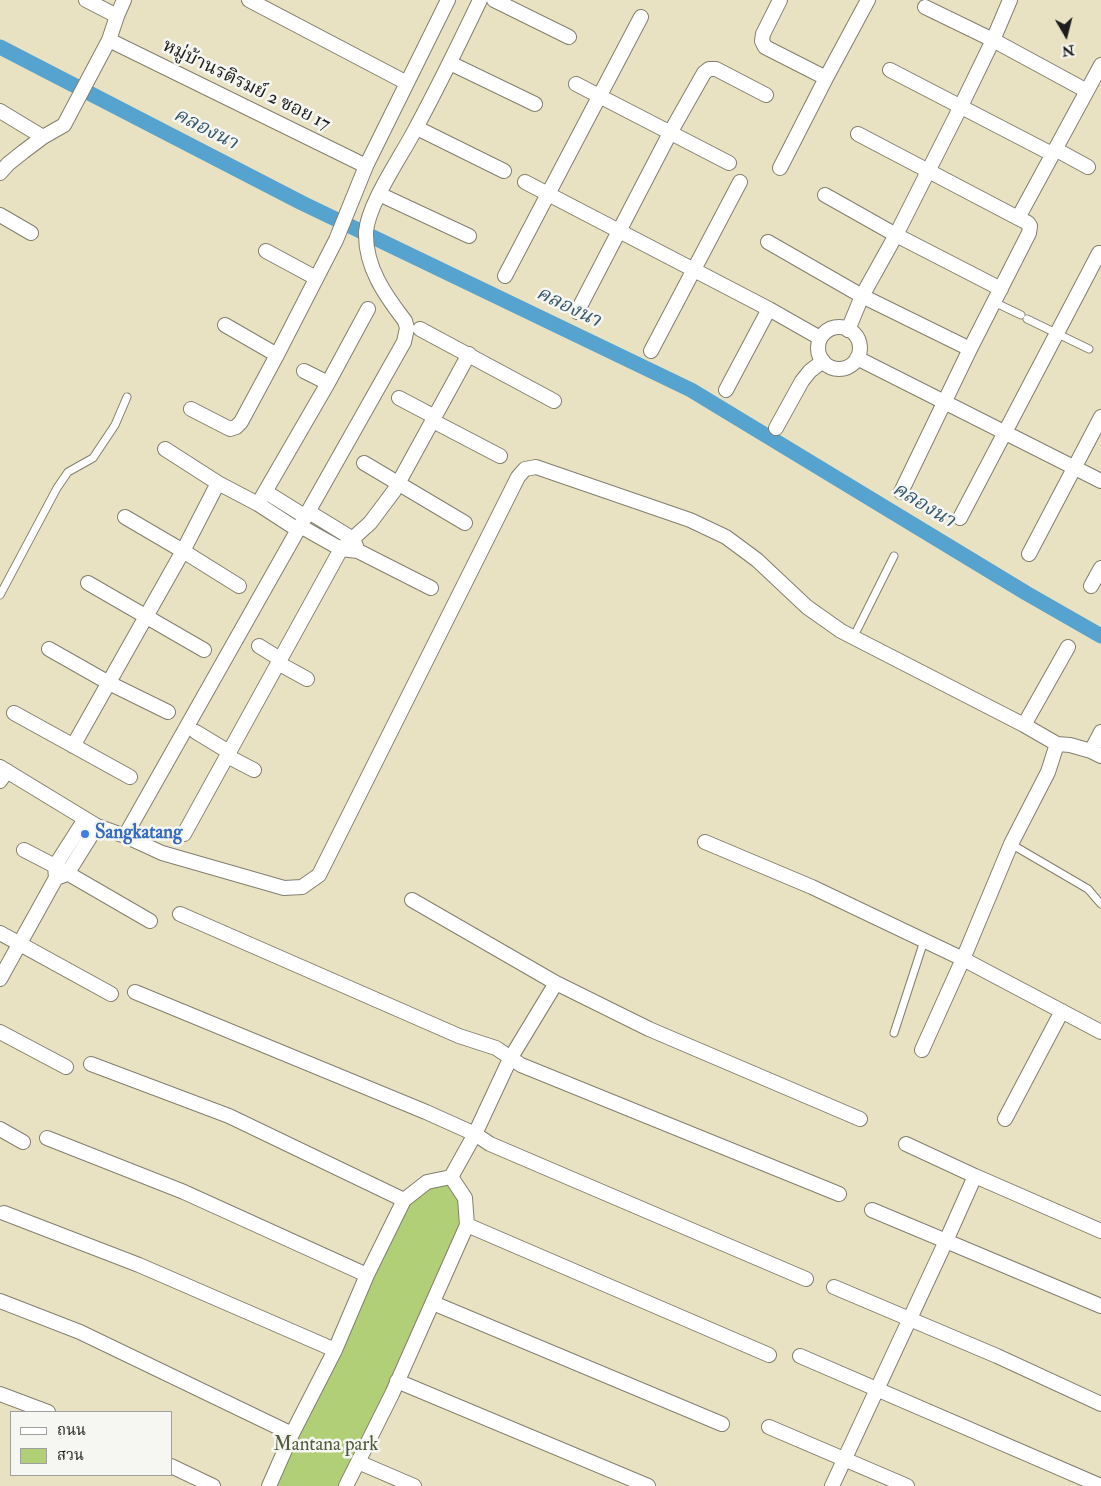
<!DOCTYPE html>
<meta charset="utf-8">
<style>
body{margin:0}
#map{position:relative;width:1101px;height:1486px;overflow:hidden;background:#e8e2c2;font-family:"IM FELL Double Pica","Noto Serif Thai",serif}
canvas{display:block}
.legend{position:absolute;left:10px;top:1411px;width:162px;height:65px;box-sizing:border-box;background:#f6f6f2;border:1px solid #9f9f9c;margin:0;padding:6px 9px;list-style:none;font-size:15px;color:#1c1c1c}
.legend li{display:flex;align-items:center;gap:10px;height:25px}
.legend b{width:25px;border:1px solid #9f9f9c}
.north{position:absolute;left:1041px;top:10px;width:50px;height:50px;-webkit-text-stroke:4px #f6f6f2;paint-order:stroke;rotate:172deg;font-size:14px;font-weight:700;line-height:20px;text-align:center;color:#1c1c1c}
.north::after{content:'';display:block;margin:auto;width:18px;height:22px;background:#1c1c1c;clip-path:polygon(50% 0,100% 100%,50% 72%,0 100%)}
</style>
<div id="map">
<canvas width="1101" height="1486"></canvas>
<ul class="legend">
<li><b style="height:6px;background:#fff"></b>ถนน</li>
<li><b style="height:14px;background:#b1cf77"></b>สวน</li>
</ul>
<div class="north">N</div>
</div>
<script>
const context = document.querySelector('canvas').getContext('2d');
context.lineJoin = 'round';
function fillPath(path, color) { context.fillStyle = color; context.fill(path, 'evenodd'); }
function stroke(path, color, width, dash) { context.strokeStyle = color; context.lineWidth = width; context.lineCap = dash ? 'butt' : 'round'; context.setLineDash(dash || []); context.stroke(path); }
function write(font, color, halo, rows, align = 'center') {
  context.font = font + ' "IM FELL Double Pica","Noto Serif Thai",serif'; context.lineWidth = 5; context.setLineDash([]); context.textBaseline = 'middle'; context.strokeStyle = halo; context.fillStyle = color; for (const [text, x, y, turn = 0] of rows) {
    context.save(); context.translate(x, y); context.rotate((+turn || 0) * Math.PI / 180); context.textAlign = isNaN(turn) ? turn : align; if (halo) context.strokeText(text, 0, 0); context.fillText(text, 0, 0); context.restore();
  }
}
const green = new Path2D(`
 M427 1182 454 1183 467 1225 346 1486H269L408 1201Z`);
const canal = new Path2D(`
 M0 47 302 203 691 390 1026 593 1101 636`);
const lane = new Path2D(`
 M994 302 1021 315
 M1027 319 1089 349
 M0 595 57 488 68 472 93 458 115 425 127 397
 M853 638 894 556
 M1011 844 1088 889 1101 904
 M894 1033 924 941`);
const street = new Path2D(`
 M86 0 117 16
 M249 0 407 83
 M494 0 569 37
 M780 0 763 34 762 41 765 47 826 78
 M925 7 993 40 1087 91
 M109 40 366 166
 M450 63 535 104
 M890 70 1052 154
 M576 84 729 163
 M0 111 43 137
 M417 128 504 171
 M858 134 1018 218 1028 223 1030 226 1029 233 970 349 901 492
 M1055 149 1088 167
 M780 168 826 78 868 0
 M0 173 8 164 23 152 43 137 64 125 109 40 117 16 124 0
 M525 182 769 309 820 338
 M379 194 469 236
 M825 195 896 235 1001 289
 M0 215 31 233
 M1018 218 1101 65
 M768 242 862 296 970 349
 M266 251 316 278
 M505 276 641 17
 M577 312 670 133 704 73 709 69H716L766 95
 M225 325 277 355
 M818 348a21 21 0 1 1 42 0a21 21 0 1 1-42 0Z
 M420 329 554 401
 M848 330 862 296 896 235 961 106 993 40 1010 0
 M651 351 740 182
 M857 358 1101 481
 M304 371 328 383
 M726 390 769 309
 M399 398 435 417
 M191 409 230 429 236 427 241 422 277 355 336 240 366 166 448 0
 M433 421 500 456
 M776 428 802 381 810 371 823 361
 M165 449 218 483
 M364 463 465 523
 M266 492 306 517
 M258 504 298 530
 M309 512 353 539 356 546
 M125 517 183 551 239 586
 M960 518 1099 253
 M300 526 341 549 358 551 431 588
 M1029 554 1101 417
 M88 583 204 650
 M1091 586 1101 568
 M259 646 280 659
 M49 649 109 683 168 712
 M278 663 307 679
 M14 713 130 777
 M1024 725 1068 647
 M196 732 229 752
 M1057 744 1048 772 1011 844 963 959 1101 1032
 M73 746 183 551 218 483 258 504 328 383 368 309
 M1091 751 1101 732
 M227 756 254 770
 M0 767 97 826 125 836 162 853 284 888 302 887 319 875 518 477 525 469 536 467 690 520 726 537 757 560 807 607 841 631 1024 725 1057 744 1070 745 1091 751 1101 756
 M0 781 7 771
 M184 834 341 549 370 523 394 491 469 354
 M125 836 404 342 407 328 405 321C385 295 365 267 366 232 368 203 403 154 417 126 439 85 460 42 480 0
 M705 842 812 887 963 959 922 1050
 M24 850 55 866 150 921
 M59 877 67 874 97 826
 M412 900 556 983 649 1029 860 1119
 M180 914 459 1036 496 1048 521 1065 839 1194
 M0 933 111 994
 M0 979 56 878 55 866 85 819
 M135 992 426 1112 475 1134 490 1144 806 1279
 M0 1032 66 1067
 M91 1064 229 1116 404 1200
 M1005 1119 1062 1011
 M0 1129 23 1142
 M47 1138 184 1192 367 1275
 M906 1144 975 1176 1101 1231
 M451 1177 475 1134 510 1059 556 983
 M872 1210 946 1241 975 1176
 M4 1213 139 1265 335 1350
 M467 1225 769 1355
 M834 1287 997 1356 1101 1404
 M0 1301 80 1332 292 1434
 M433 1303 722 1424
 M800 1356 1101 1486
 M397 1381 648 1486
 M0 1394 48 1412
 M769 1427 907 1486
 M358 1462 414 1486
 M171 1466 213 1486
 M269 1486 292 1434 335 1350 367 1275 404 1200 427 1182 451 1177
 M346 1486 392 1394 467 1225 465 1198 451 1177
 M832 1486 946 1241 1101 1306`);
const markers = [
 [85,834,5,"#3f7fe0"]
];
const streetNames = [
 ["หมู่บ้านรติรมย์ 2 ซอย 17",246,86,26]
];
const shopNames = [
 ["Sangkatang",95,834]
];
const parkNames = [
 ["Mantana park",326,1446]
];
const waterNames = [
 ["คลองนา",205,130,27],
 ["คลองนา",568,308,26],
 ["คลองนา",923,506,31]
];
fillPath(green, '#b1cf77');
stroke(canal, '#57a3cf', 15);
stroke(lane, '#827f6f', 9);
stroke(street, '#827f6f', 16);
stroke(lane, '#fff', 7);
stroke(street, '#fff', 14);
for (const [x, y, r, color] of markers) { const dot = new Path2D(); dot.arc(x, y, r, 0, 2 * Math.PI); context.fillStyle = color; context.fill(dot); stroke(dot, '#f6f6f2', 2); }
write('19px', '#1c1c1c', '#f6f6f2', streetNames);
write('bold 19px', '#366cbe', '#f6f6f2', shopNames, 'left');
write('19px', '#505b3c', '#f6f6f2', parkNames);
write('italic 20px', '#37596d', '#f6f6f2', waterNames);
</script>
